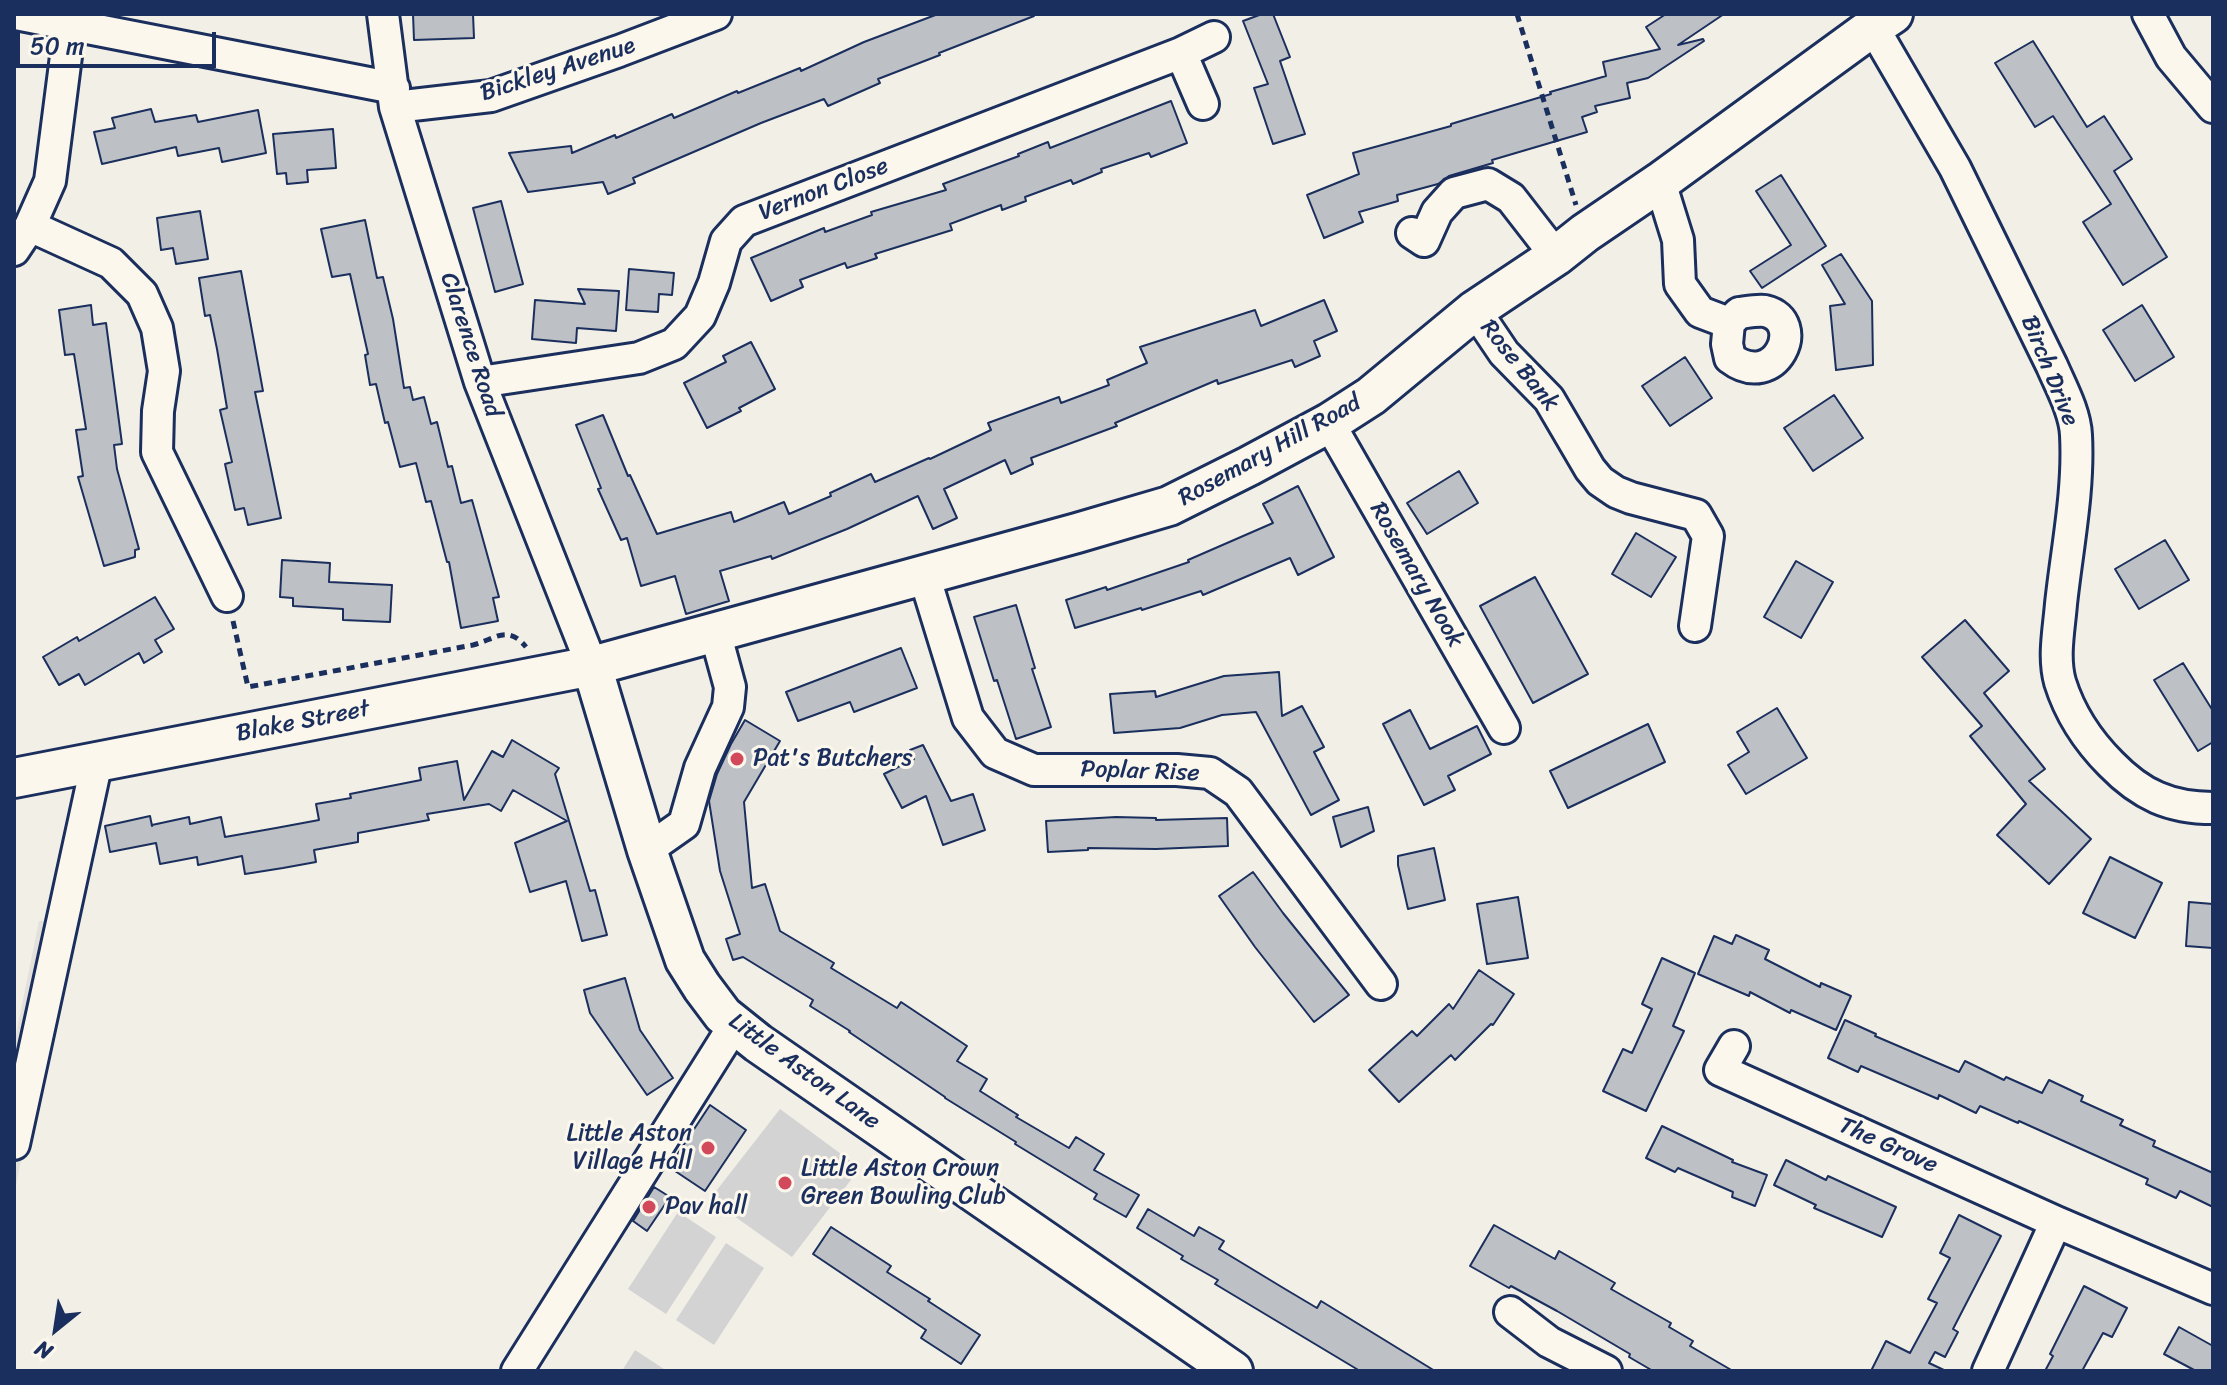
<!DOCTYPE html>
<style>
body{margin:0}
#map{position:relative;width:2227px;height:1385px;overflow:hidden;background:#f2efe6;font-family:Sriracha,sans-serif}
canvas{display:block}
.frame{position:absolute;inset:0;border:16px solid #1b2f5e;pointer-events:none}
.north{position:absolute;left:16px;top:1289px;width:80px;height:80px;-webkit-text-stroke:6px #fbf7ec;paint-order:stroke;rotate:210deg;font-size:22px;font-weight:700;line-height:32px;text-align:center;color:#1b2f5e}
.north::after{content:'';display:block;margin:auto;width:28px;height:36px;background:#1b2f5e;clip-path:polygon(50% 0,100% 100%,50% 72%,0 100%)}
.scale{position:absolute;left:16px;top:32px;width:200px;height:36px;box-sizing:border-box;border:4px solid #1b2f5e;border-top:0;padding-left:10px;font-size:24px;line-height:28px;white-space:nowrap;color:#1b2f5e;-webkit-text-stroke:6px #fbf7ec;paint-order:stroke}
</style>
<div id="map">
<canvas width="2227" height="1385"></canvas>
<div class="frame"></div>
<div class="north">N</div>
<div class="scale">50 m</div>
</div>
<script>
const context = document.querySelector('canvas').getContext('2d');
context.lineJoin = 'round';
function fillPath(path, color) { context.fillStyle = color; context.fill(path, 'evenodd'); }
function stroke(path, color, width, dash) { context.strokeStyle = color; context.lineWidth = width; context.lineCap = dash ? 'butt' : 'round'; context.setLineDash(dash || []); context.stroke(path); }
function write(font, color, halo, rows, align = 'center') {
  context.font = font + ' Sriracha,sans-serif'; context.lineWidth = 6; context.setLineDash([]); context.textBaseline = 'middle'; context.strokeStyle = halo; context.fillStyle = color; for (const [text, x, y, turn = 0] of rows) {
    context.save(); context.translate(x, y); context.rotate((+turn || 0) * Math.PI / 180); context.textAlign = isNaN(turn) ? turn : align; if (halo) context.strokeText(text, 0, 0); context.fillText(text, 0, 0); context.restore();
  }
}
const built = new Path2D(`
 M39 921H69L14 1195V1044Z`);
const green = new Path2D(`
 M780 1109 860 1168 792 1257 710 1199Z
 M678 1212 716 1237 666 1314 628 1289Z
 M726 1243 764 1268 714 1345 676 1320Z
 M635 1350 667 1371H622Z`);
const building = new Path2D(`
 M413 14H473L474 38 414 40Z
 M938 14H1034V16L939 53 940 55 878 79 880 83 828 106 824 99 761 123 633 178 635 183 608 194 603 182 528 192 509 153 571 146 572 153 615 135 616 138 672 114 674 118 737 91 738 93 800 68 801 71 864 42Z
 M1262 14H1273L1290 57 1280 61 1305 134 1273 144 1254 88 1268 84 1243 21Z
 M1666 14H1724L1678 45 1703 39 1704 41 1648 78 1627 83 1630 98 1595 106 1597 112 1582 117 1587 132 1492 160 1493 163 1449 176 1438 184 1397 195 1398 201 1359 212 1363 222 1324 238 1307 195 1359 174 1353 153 1451 126V124L1551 94 1550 92 1606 76 1603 62 1660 49 1646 27Z
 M2033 41 2087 127 2104 116 2132 159 2114 171 2167 257 2123 285 2083 222 2111 204 2053 116 2035 127 1995 63Z
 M1171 101 1187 143 1151 157 1149 153 1101 169 1102 172 1073 184 1071 180 1025 197 1026 201 1002 210 1001 205 950 224 952 230 875 254 877 258 847 268 845 263 800 280 803 287 771 301 751 258 824 228 825 232 872 215 871 212 946 190 943 184 1019 156 1018 154 1048 142 1050 148Z
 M151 109 155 122 196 115 198 122 258 110 266 153 222 162 219 148 178 156 176 147 102 164 94 132 115 128 112 118Z
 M333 129 336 168 307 170 308 182 287 184 286 173 277 174 273 134Z
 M1781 175 1826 246 1762 288 1750 271 1791 245 1756 191Z
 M501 201 523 284 495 292 473 208Z
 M200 211 208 259 176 264 173 248 161 250 157 218Z
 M365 220 377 278 383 277 393 319 404 388 410 387 413 400 424 397 431 424 437 422 448 467 452 466 461 503 472 500 499 597 493 598 498 621 461 628 449 562H447L431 501 426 502 416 463 400 467 388 422 385 423 376 384 370 385 365 355 368 354 350 274 332 277 321 229Z
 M1841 254 1872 301 1873 365 1836 370 1830 306 1845 304 1822 265Z
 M629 269 674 273 672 295 659 294 658 312 626 310Z
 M241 271 263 391 255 392 281 518 248 525 244 508 235 510 225 464 232 462 220 410 227 408 217 349 210 315 205 316 199 278Z
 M578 289 619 291 616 331 577 328 576 343 532 339 535 300 585 304Z
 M1324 300 1337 331 1314 341 1320 356 1295 367 1292 360 1218 384 1217 380 1115 423 1117 426 1031 458 1033 464 1011 474 1005 460 944 489 957 518 933 529 918 496 847 529 772 559 771 556 720 571 729 601 686 614 675 576 641 586 627 538 621 540 598 489 601 488 576 425 603 415 628 476 630 475 657 534 731 512 734 522 784 502 789 514 831 496 830 493 871 474 875 482 929 458 930 459 991 430 988 423 1059 397 1061 403 1109 385 1107 380 1147 363 1140 347 1255 310 1261 326Z
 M91 305 93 325 106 323 122 444 114 445 117 469 139 549 135 550V557L104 566 78 477 83 476 76 430 86 429 74 354 65 355 59 310Z
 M2142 305 2174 357 2135 381 2103 330Z
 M751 342 775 389 739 408 741 411 707 428 684 383 726 362 723 356Z
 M1685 357 1712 398 1670 426 1642 386Z
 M1834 395 1863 438 1813 471 1784 428Z
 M1459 471 1478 503 1427 534 1407 503Z
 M1298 486 1334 557 1298 575 1290 558 1203 595 1201 591 1142 610 1141 608 1075 628 1066 600 1106 587 1107 590 1189 562 1188 560 1273 523 1263 504Z
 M1636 533 1676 557 1651 597 1612 574Z
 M2165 540 2189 580 2139 609 2115 569Z
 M282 560 330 563 329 582 392 585 390 622 343 620V609L293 606V598L280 597Z
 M1796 561 1833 582 1801 638 1764 617Z
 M1535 577 1588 674 1533 703 1480 606Z
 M155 597 174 629 155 640 162 652 144 663 139 653 85 685 79 674 59 685 43 657 77 637 79 641Z
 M1016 605 1035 668 1032 669 1051 727 1016 739 997 680 994 681 974 617Z
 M1965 620 2009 671 1984 693 2045 769 2029 781 2091 839 2049 884 1997 835 2026 804 1970 736 1982 726 1922 657Z
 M901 648 917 688 854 712 850 702 798 721 786 692Z
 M2183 663 2213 711V742L2198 751 2154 680Z
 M1279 672 1282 716 1302 706 1324 747 1314 752 1339 800 1311 815 1256 712 1222 715 1180 728 1114 733 1110 694 1155 691 1156 697 1224 676Z
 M1777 708 1807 758 1746 794 1728 765 1749 752 1737 732Z
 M1410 710 1430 749 1477 726 1491 754 1448 776 1455 790 1424 805 1383 724Z
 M745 720 780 741 744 802 752 888 765 884 780 931 834 963 831 968 897 1008 901 1002 967 1046 957 1061 987 1079 980 1091 1018 1115 1016 1117 1069 1148 1076 1137 1104 1154 1094 1170 1139 1195 1126 1217 1094 1199 1097 1194 1015 1144 1016 1142 945 1098V1097L849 1032 850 1031 810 1006 813 1000 743 957 733 960 726 939 740 934 720 871 709 801 717 774 731 744Z
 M1648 724 1665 762 1568 808 1550 771Z
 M512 740 559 768 555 774 590 891 595 890 607 935 582 941 566 881 530 892 515 843 567 821 513 790 501 811 489 804 427 814 429 820 358 833V842L314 850 316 862 283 868 245 874 242 856 198 865 197 857 160 864 156 843 110 852 105 826 150 816 152 826V825L189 817 190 824 221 817 225 837 276 828 319 820 316 804 351 798 350 794 421 780 419 768 457 761 464 800 492 751 503 757Z
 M923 745 951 801 973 794 985 830 943 845 926 796 902 808 884 774 914 759 910 750Z
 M1368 807 1374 831 1341 847 1333 817Z
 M1116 817 1156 818V820L1227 818 1228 846 1156 849 1088 848V850L1048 852 1046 821Z
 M1434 848 1445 900 1408 909 1398 865V856Z
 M2110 857 2162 883 2135 938 2083 913Z
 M1253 872 1283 913 1349 995 1314 1022 1255 947 1219 896Z
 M1518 897 1528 958 1487 964 1477 904Z
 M2189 902 2213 904V948L2186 946Z
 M1736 935 1769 950 1765 959 1820 987 1821 983 1851 996 1836 1030 1791 1010 1790 1013 1750 992 1749 996 1698 974 1714 936 1732 944Z
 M1662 958 1695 973 1673 1026 1684 1031 1646 1111 1603 1091 1623 1049 1632 1053 1652 1009 1642 1004Z
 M1479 970 1514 994 1493 1025 1491 1024 1455 1060 1451 1055 1399 1102 1369 1070 1412 1031 1417 1036 1449 1004 1453 1009Z
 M625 978 640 1030 673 1078 647 1095 590 1013 584 990Z
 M1845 1020 1876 1034 1875 1036 1959 1072 1965 1061 2004 1080 2006 1077 2042 1093 2049 1080 2083 1096 2081 1101 2123 1120 2120 1125 2155 1141 2153 1146 2213 1173V1207L2180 1191 2176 1198 2146 1184 2148 1179 2019 1121 2018 1123 1980 1106 1976 1113 1939 1095 1938 1099 1861 1066 1858 1072 1828 1058Z
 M710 1105 746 1130 705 1191 669 1167Z
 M1662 1126 1733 1160 1732 1162 1767 1175 1755 1206 1732 1197 1733 1192 1678 1168 1675 1172 1646 1158Z
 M1786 1160 1826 1180 1828 1176 1896 1207 1882 1237 1814 1208 1816 1205 1774 1185Z
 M654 1187 670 1197 647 1231 633 1221Z
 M1148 1209 1194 1236 1199 1227 1224 1241 1219 1249 1285 1289 1317 1308 1321 1301 1435 1371H1360L1215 1284 1218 1280 1181 1259 1183 1256 1137 1228Z
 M1959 1215 2001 1236 1953 1329 1958 1332 1945 1357 1935 1352 1929 1363 1946 1371H1871L1886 1341 1910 1353 1937 1303 1928 1299 1950 1258 1940 1253Z
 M1494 1225 1555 1259 1559 1251 1615 1283 1611 1289 1671 1323 1669 1327 1693 1341 1690 1346 1733 1371H1653L1629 1357 1630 1354 1557 1311 1511 1286 1509 1288 1470 1266Z
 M831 1227 891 1266 887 1272 930 1299 928 1301 980 1335 961 1364 921 1338 926 1330 813 1254Z
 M2084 1286 2127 1308 2112 1337 2103 1333 2082 1371H2045L2053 1356 2050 1354Z
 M2179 1327 2213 1346V1371H2196L2164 1354Z`);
const path = new Path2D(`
 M1517 14 1576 205
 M233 621 248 687 473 645C496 639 507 624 526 647`);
const minor = new Path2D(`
 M16 14 394 88
 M383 14 395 107 480 382 592 666
 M2148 14 2171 57 2213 107
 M1873 27 1955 168 2052 366C2061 387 2075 412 2076 435 2079 491 2067 548 2061 604 2059 629 2053 657 2060 682 2070 714 2088 741 2111 764 2141 795 2170 808 2213 808
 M1203 104 1181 53 1214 37
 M395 107 491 96 619 51 716 14
 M1660 182 1678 240 1680 284 1700 312 1729 323 1727 344 1730 358C1776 393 1808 321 1765 311 1757 310 1747 312 1739 313L1729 323
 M30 226 111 263 142 294 157 328 164 371 158 411 157 452 227 596
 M1412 233 1424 241 1437 212 1454 193 1488 184 1511 198 1556 256
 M14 250 30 226 50 181 70 25
 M1475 310 1504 353 1549 399 1590 469 1600 481 1616 492 1631 498 1696 515 1708 536 1695 626
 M480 382 639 358 674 344 700 316 714 283 726 241 744 221 1181 53
 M1329 423 1504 728
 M924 575 968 718 995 753 1034 770H1177L1210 773 1238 792 1381 984
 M647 850 684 824 700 768 728 707 730 687 715 632
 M1734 1046 1720 1070 2056 1222 2213 1289
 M14 1144 97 761
 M1510 1312 1549 1342 1606 1371
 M517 1371 735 1024
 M1988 1371 2056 1222`);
const major = new Path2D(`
 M592 666 647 850 685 960 702 987 723 1015 758 1043 1233 1371
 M14 778 592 666 1077 533 1169 506 1249 466 1329 423 1371 396 1475 310 1556 256 1585 233 1660 182 1863 34 1893 14`);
const markers = [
 [737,759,8,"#d1495b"],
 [708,1148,8,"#d1495b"],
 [785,1183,8,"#d1495b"],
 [649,1207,8,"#d1495b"]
];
const streetNames = [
 ["Bickley Avenue",558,70,-18],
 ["Vernon Close",824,190,-21],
 ["Clarence Road",470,345,72],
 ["Rose Bank",1519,366,51],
 ["Birch Drive",2049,371,68],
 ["Rosemary Hill Road",1270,451,-29],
 ["Rosemary Nook",1416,575,60],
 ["Blake Street",303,722,-11],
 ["Poplar Rise",1140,772,2],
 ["Little Aston Lane",804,1072,36],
 ["The Grove",1888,1146,24]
];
const poiNames = [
 ["Pat's Butchers",753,759],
 ["Little Aston",692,1134,"right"],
 ["Village Hall",692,1162,"right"],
 ["Little Aston Crown",801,1169],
 ["Green Bowling Club",801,1197],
 ["Pav hall",665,1207]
];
fillPath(built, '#e2e1dc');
fillPath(green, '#d2d3d2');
fillPath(building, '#bdc0c4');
stroke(building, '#1b2f5e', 2);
stroke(minor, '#1b2f5e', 36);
stroke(major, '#1b2f5e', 44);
stroke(path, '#1b2f5e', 5, [8, 6]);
stroke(minor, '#fbf7ec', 30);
stroke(major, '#fbf7ec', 38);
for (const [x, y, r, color] of markers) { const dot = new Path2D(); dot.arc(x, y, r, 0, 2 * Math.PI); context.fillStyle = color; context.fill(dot); stroke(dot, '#fbf7ec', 3); }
write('24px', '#1b2f5e', '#fbf7ec', streetNames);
write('24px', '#1b2f5e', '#fbf7ec', poiNames, 'left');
</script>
